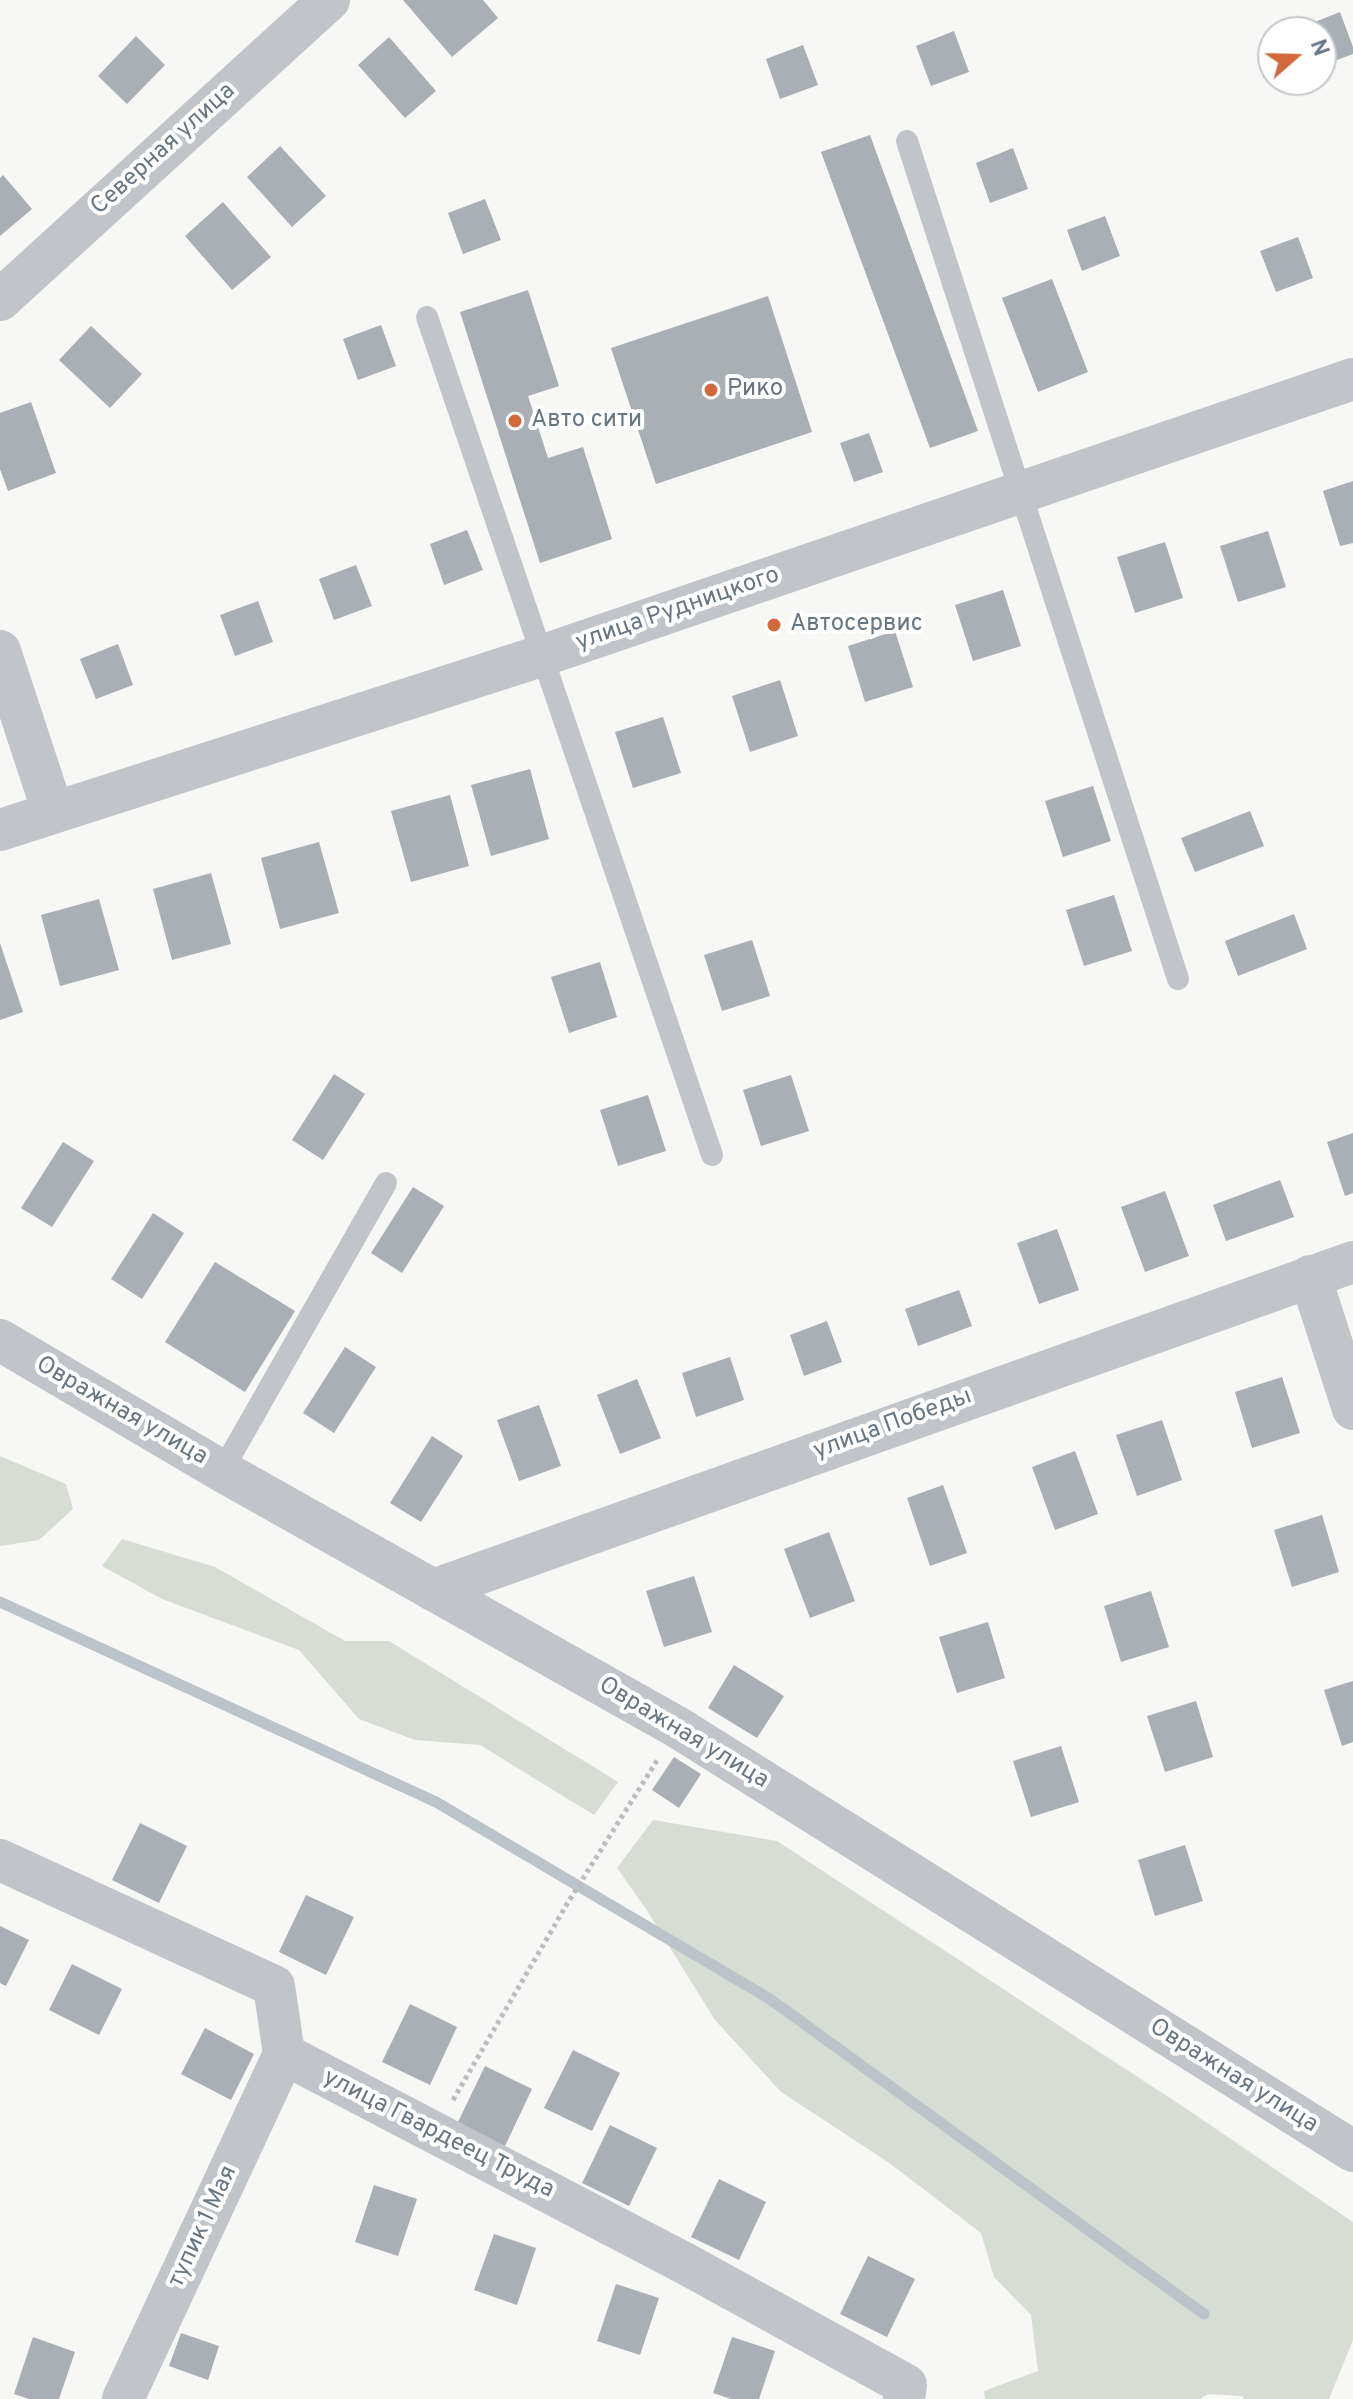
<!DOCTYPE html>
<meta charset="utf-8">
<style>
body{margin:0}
#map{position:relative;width:1353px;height:2399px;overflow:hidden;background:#f7f7f5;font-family:Overpass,sans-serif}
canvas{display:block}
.north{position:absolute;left:1257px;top:16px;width:80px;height:80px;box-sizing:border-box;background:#fff;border:2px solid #c3c8cd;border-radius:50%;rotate:70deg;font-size:22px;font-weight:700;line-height:32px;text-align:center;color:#697683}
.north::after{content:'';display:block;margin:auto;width:28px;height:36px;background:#d2693b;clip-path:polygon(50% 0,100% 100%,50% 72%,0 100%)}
</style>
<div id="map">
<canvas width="1353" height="2399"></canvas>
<div class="north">N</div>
</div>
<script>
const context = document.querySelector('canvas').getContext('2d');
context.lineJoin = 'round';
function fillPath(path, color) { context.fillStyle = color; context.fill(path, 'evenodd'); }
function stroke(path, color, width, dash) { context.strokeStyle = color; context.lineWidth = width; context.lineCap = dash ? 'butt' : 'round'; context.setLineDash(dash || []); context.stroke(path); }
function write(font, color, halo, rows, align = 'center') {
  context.font = font + ' Overpass,sans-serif'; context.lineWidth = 8; context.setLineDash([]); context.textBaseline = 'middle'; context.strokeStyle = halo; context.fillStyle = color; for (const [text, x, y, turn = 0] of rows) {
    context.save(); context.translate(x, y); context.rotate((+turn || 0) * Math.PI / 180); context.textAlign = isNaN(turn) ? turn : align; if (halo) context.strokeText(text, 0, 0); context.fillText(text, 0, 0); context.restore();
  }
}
const green = new Path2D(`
 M0 1456 66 1484 73 1509 39 1540 0 1546Z
 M122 1539 215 1567 345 1641H389L618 1782 594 1815 480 1745 415 1740 359 1719 299 1650 162 1599 102 1566Z
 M653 1820 777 1841 1185 2108 1353 2222V2340L1329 2399H1244L1242 2396 1208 2394 1200 2399H985L984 2391 1038 2371 1031 2315 994 2277 981 2233 888 2162 781 2092 715 2020 646 1909 617 1868Z`);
const stream = new Path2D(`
 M0 1602 436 1802 770 1999 1204 2314`);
const building = new Path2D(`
 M403 0H483L498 18 452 57Z
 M1340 12 1353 47V54L1321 66V32H1304L1302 27Z
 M954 31 969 72 931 86 916 46Z
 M136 36 165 65 127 104 98 76Z
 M389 37 436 91 405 118 358 65Z
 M803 45 818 85 780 99 766 59Z
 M870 135 978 431 930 448 821 152Z
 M280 146 326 196 292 227 247 177Z
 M1013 148 1028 189 990 203 976 163Z
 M3 175 32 209 0 236V178Z
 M485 199 501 240 463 254 448 213Z
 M223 202 271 257 232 290 185 236Z
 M1105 216 1120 256 1082 271 1067 230Z
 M1298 237 1313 278 1276 292 1260 251Z
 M1052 279 1088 372 1038 392 1002 298Z
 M528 290 559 386 528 396 548 458 583 447 612 539 540 563 460 312Z
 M768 296 812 432 656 484 611 348Z
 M381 325 396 366 358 380 343 339Z
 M91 326 142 374 110 408 59 360Z
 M31 402 56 473 8 491 0 469V413Z
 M869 433 883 472 854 482 840 443Z
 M1353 481V543L1340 546 1323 491Z
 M467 530 483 570 444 585 430 544Z
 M1268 531 1286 587 1238 602 1220 546Z
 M1165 542 1183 598 1135 613 1117 557Z
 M356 565 372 606 334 620 319 579Z
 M1003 590 1021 646 973 661 955 605Z
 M258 601 273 642 235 656 220 615Z
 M895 631 913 687 865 702 848 646Z
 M118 644 133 685 96 699 80 659Z
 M780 680 798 736 750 752 732 696Z
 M663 717 681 773 633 788 615 732Z
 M530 769 549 839 491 856 471 785Z
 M1093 786 1111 841 1063 857 1045 801Z
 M450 795 469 866 411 882 391 811Z
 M1250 811 1264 846 1195 872 1181 838Z
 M319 842 339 913 280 929 261 858Z
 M211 873 231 944 172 960 153 889Z
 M1114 895 1132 951 1084 966 1066 910Z
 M99 899 119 970 60 986 41 915Z
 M1294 914 1307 949 1238 976 1225 941Z
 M752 940 770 996 722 1011 704 955Z
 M0 943 23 1012 0 1020Z
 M600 962 617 1017 569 1033 551 977Z
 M334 1074 365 1094 323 1160 292 1140Z
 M791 1075 809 1131 761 1146 743 1090Z
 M648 1095 666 1151 618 1166 600 1110Z
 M1353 1133V1193L1345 1196 1327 1142Z
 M63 1142 94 1161 52 1227 21 1208Z
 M1280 1180 1294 1217 1226 1241 1213 1205Z
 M413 1187 444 1206 402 1273 371 1253Z
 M1165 1191 1189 1256 1145 1272 1121 1207Z
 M153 1213 184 1233 142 1299 111 1279Z
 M1057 1229 1079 1290 1039 1304 1017 1243Z
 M215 1262 295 1311 245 1392 165 1342Z
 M959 1290 972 1326 918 1346 905 1309Z
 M827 1321 842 1362 804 1376 790 1335Z
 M345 1347 376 1367 334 1433 303 1413Z
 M730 1357 744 1400 696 1417 682 1373Z
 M1282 1377 1300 1433 1252 1448 1235 1392Z
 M637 1379 661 1438 620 1454 597 1395Z
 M539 1405 561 1466 519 1481 497 1420Z
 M1162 1420 1182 1480 1137 1496 1116 1435Z
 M432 1436 463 1456 421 1522 390 1503Z
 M1075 1451 1098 1514 1055 1530 1032 1467Z
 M943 1485 967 1553 930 1566 907 1498Z
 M1322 1515 1339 1572 1292 1587 1274 1530Z
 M829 1532 855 1601 810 1618 784 1549Z
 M694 1576 712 1632 664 1647 646 1591Z
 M1151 1591 1169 1647 1121 1662 1104 1606Z
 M988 1622 1005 1678 957 1693 939 1637Z
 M734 1665 784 1696 757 1738 708 1708Z
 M1353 1681V1742L1342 1746 1324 1690Z
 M1196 1701 1213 1757 1165 1772 1147 1716Z
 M1061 1746 1079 1802 1031 1817 1013 1761Z
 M674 1757 701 1774 679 1808 652 1790Z
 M140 1823 187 1846 159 1903 112 1880Z
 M1185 1845 1203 1901 1155 1916 1138 1860Z
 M306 1895 354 1917 326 1975 279 1952Z
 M0 1926 29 1940 6 1986 0 1983Z
 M72 1964 122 1989 99 2035 49 2010Z
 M410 2004 457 2027 430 2085 382 2062Z
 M205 2028 254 2054 231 2100 181 2074Z
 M573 2050 620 2073 592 2131 544 2108Z
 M485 2066 532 2089 505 2146 457 2124Z
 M610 2125 657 2148 629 2206 582 2183Z
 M719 2179 766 2202 739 2260 691 2237Z
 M374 2185 417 2199 398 2256 355 2242Z
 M494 2234 536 2248 517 2305 474 2290Z
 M868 2256 915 2279 887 2337 840 2314Z
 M616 2284 659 2298 640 2355 597 2341Z
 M181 2333 219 2346 208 2380 169 2366Z
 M33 2337 75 2352 59 2399H29L14 2394Z
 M732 2337 775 2351 759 2399H731L713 2393Z`);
const path = new Path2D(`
 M453 2100 567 1904 658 1759`);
const service = new Path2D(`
 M907 141 1178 979
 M427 317 712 1155
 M222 1471 386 1183`);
const minor = new Path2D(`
 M0 300 329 0
 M0 651 53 812
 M0 830 541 656 1353 379
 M1310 1276 1353 1409
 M0 1340 222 1471 677 1727 1353 2151
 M433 1590 1353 1262
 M0 1860 274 1986 284 2054 686 2264 906 2385 904 2399
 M123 2399 284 2054`);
const markers = [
 [711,390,8,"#d2693b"],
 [515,421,8,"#d2693b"],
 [774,625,8,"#d2693b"]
];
const streetNames = [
 ["Северная улица",164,150,-42],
 ["улица Рудницкого",678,610,-19],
 ["Овражная улица",121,1412,30],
 ["улица Победы",893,1425,-20],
 ["Овражная улица",683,1734,31],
 ["Овражная улица",1233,2077,32],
 ["улица Гвардеец Труда",438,2135,27],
 ["тупик 1 Мая",204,2227,-65]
];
const poiNames = [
 ["Рико",727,390],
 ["Авто сити",531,421],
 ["Автосервис",790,625]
];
fillPath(green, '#d7dcd4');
stroke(stream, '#bcc4ca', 11);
fillPath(building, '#a9afb5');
stroke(path, '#bbbdc0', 5, [4, 4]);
stroke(service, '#c1c4c8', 22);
stroke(minor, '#c1c4c8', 42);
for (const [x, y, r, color] of markers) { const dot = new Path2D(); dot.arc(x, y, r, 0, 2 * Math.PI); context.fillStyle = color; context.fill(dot); stroke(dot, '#fff', 3); }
write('24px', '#697683', '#fff', streetNames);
write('24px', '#697683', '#fff', poiNames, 'left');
</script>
